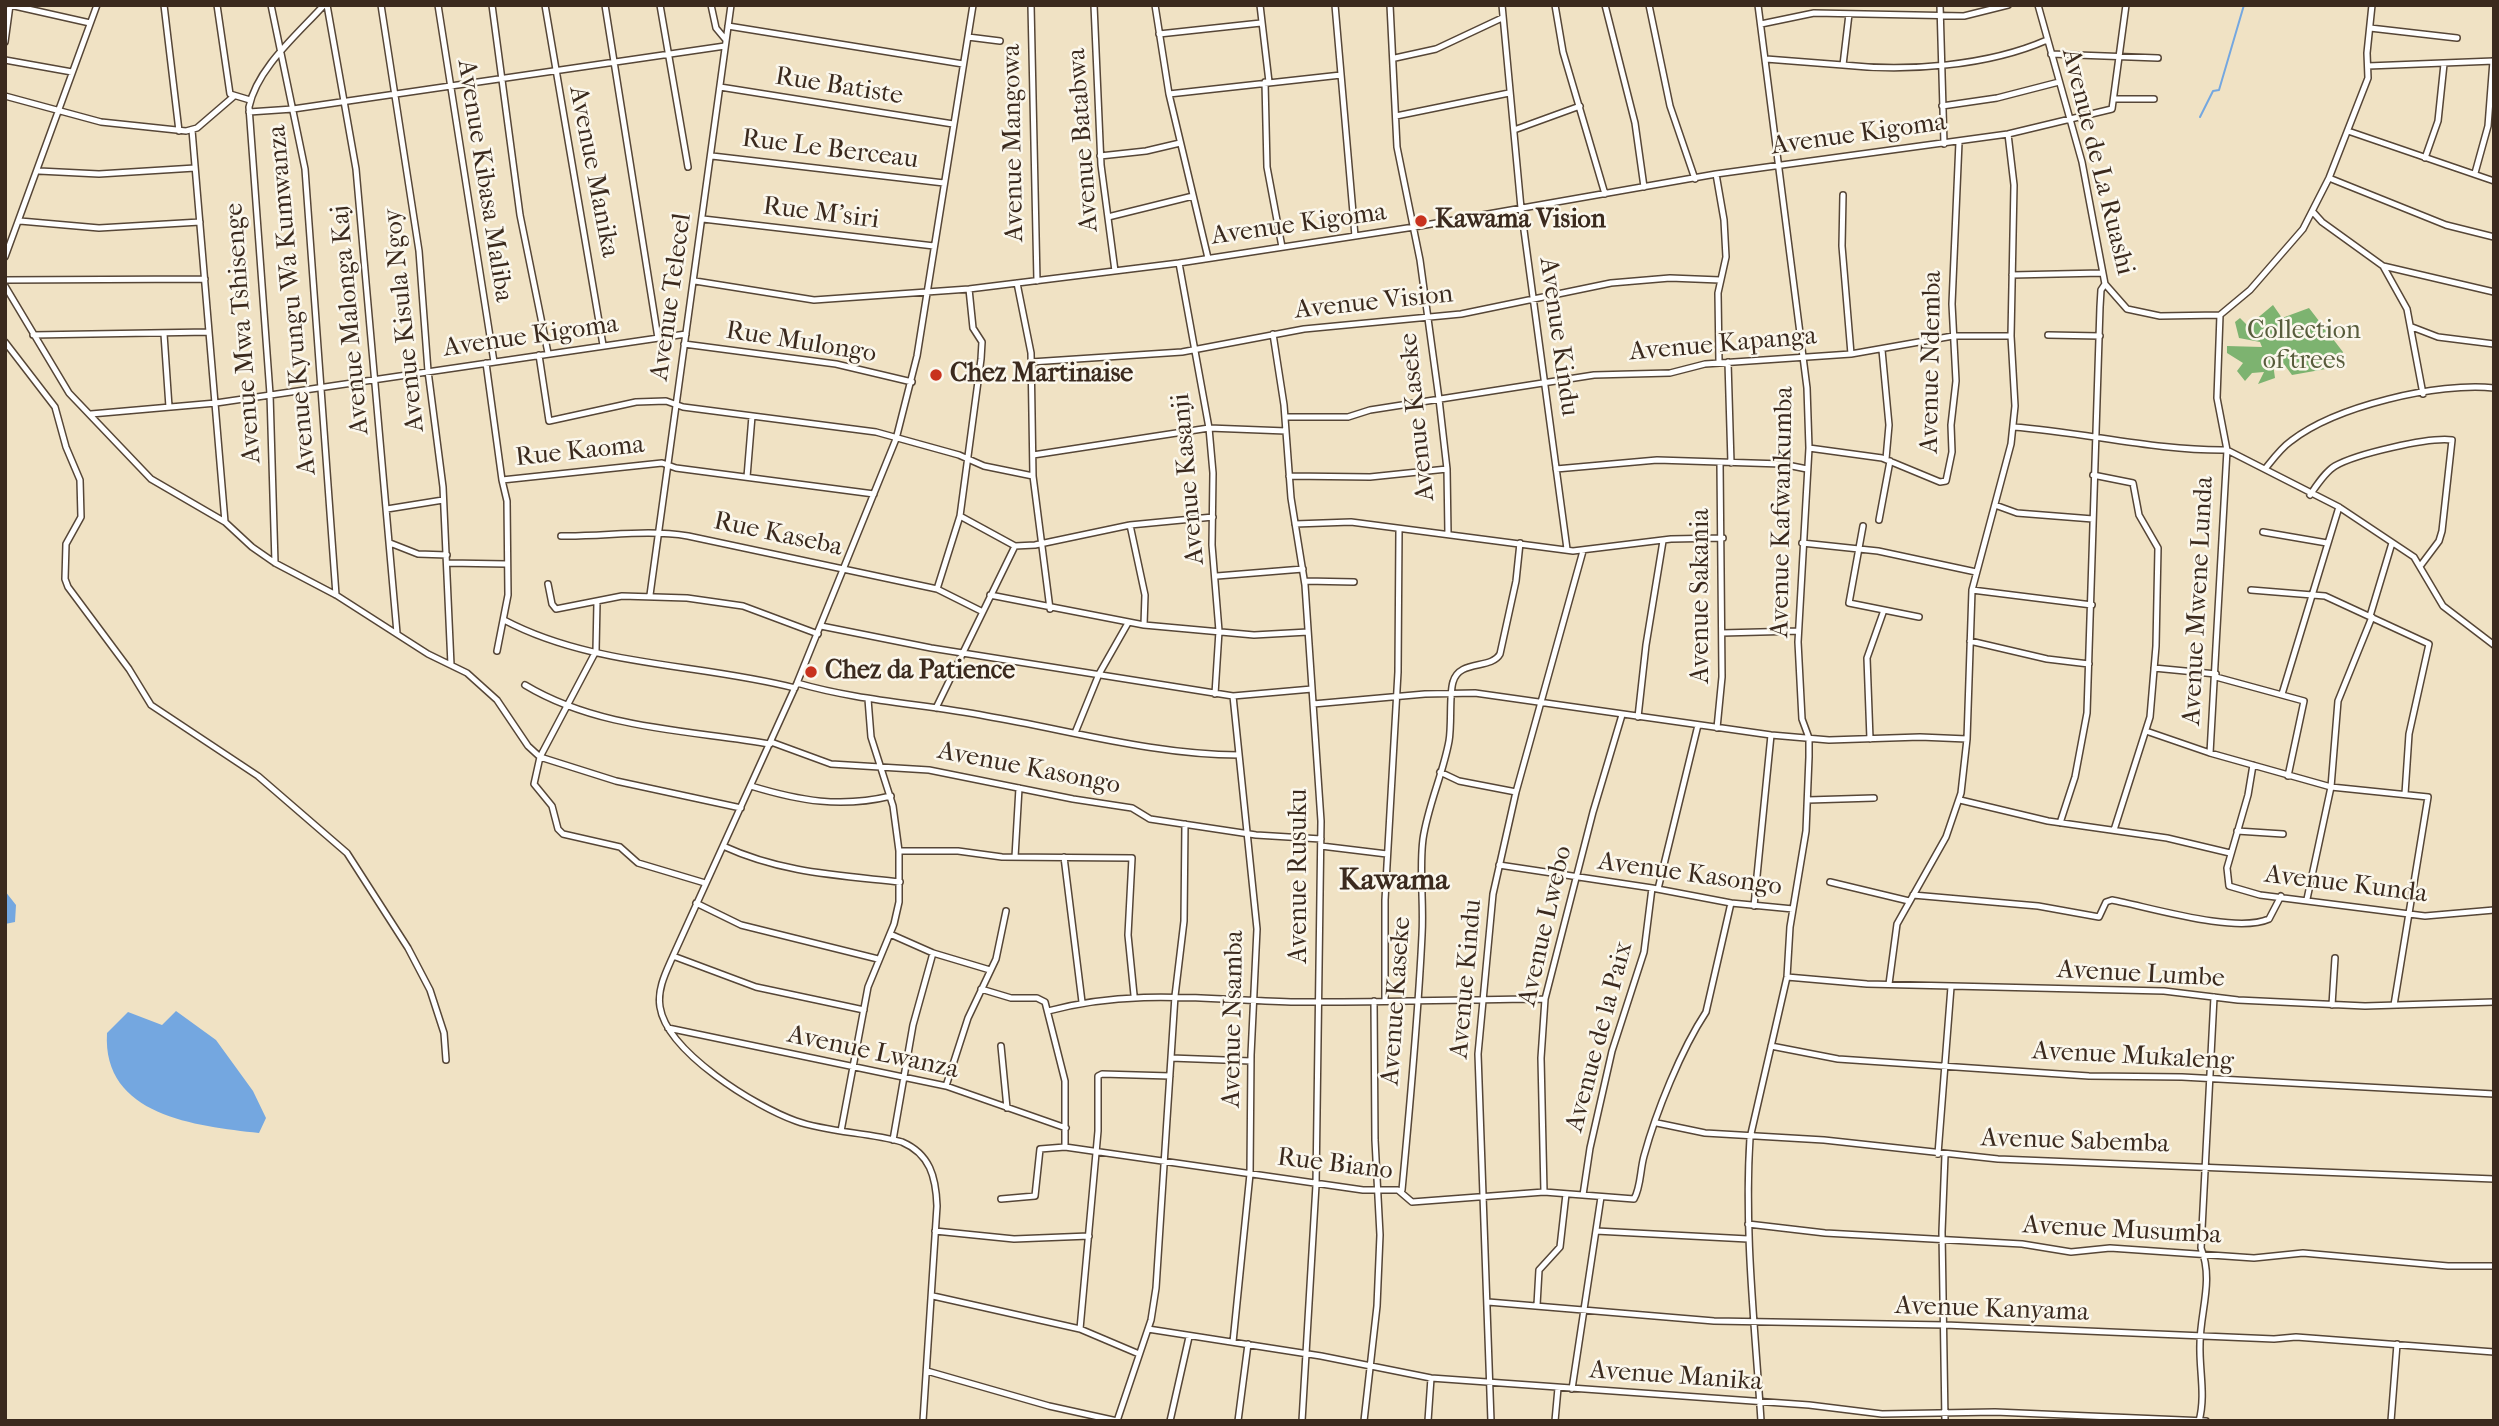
<!DOCTYPE html>
<style>
body{margin:0}
#map{position:relative;width:2499px;height:1426px;overflow:hidden;background:#f0e2c4;font-family:"IM FELL French Canon",serif}
canvas{display:block}
.frame{position:absolute;inset:0;border:7px solid #3b2a1e;pointer-events:none}
</style>
<div id="map">
<canvas width="2499" height="1426"></canvas>
<div class="frame"></div>
</div>
<script>
const context = document.querySelector('canvas').getContext('2d');
context.lineJoin = 'round';
function fillPath(path, color) { context.fillStyle = color; context.fill(path, 'evenodd'); }
function stroke(path, color, width, dash) { context.strokeStyle = color; context.lineWidth = width; context.lineCap = dash ? 'butt' : 'round'; context.setLineDash(dash || []); context.stroke(path); }
function write(font, color, halo, rows, align = 'center') {
  context.font = font + ' "IM FELL French Canon",serif'; context.lineWidth = 5; context.setLineDash([]); context.textBaseline = 'middle'; context.strokeStyle = halo; context.fillStyle = color; for (const [text, x, y, turn = 0] of rows) {
    context.save(); context.translate(x, y); context.rotate((+turn || 0) * Math.PI / 180); context.textAlign = isNaN(turn) ? turn : align; if (halo) context.strokeText(text, 0, 0); context.fillText(text, 0, 0); context.restore();
  }
}
const forest = new Path2D(`
 M2273 305 2282 318 2309 308 2343 352 2337 367 2292 375 2281 360 2273 364 2275 378 2258 384 2264 372 2252 373 2245 381 2237 371 2243 363 2227 353V346L2262 347 2260 342 2239 338 2235 322 2240 318 2248 326Z`);
const water = new Path2D(`
 M5 891 16 905 15 922 5 924Z
 M176 1011 216 1040 253 1091 266 1118 259 1133C196 1126 102 1116 107 1033L128 1012 162 1025Z`);
const stream = new Path2D(`
 M2200 117 2213 91 2219 90 2244 5`);
const street = new Path2D(`
 M10 5 90 23
 M164 5 179 131
 M217 5 230 94 250 100
 M271 5 305 169 336 595
 M327 5 356 169 397 633
 M381 5 419 251 428 371 443 487 451 665
 M438 5 494 362
 M492 5 520 215 548 353
 M545 5 603 345
 M605 5 658 338
 M660 5 688 167
 M711 5 716 28 726 40
 M1031 5 1037 281
 M1094 5 1101 165 1115 271
 M1155 5 1169 94 1208 258
 M1260 5 1269 82
 M1335 5 1355 236
 M1390 5 1397 147 1420 260 1439 399 1447 469 1448 534
 M1502 5 1521 208 1567 549
 M1555 5 1563 52 1605 194
 M1605 5 1635 123 1644 187
 M1649 5 1670 106 1695 179
 M1758 5 1807 388 1809 448 1798 642 1802 719 1809 738V757L1806 831 1790 927 1787 977 1750 1138C1744 1232 1755 1326 1761 1421
 M1940 5 1944 144
 M2038 5 2082 162 2105 284 2127 309 2160 316 2220 315 2250 290 2303 229 2329 178 2368 78 2367 53 2372 5
 M1761 24 1814 13 1964 16 2008 5
 M728 26 963 64
 M2370 28 2457 38
 M1159 34 1261 23
 M968 37 1000 41
 M5 42 10 5
 M2051 54 2158 58
 M1395 58 1436 49 1502 18
 M1766 59 1843 65 1849 14
 M5 60 72 72
 M1843 65C1907 72 1988 66 2047 40
 M2368 66 2494 61
 M1265 82 1267 167 1282 247
 M720 87 953 124
 M1169 94 1341 75
 M5 96 101 122 186 131 197 128 233 97
 M2115 99H2154
 M1942 106 1997 98 2059 82
 M249 112 293 109 725 46
 M1396 116 1509 93
 M192 130 225 522
 M1514 130 1580 106
 M2348 131 2494 181
 M712 156 944 183
 M1100 156 1146 151 1180 143
 M2425 158 2438 121 2444 64
 M39 171 99 174 195 168
 M2475 173 2488 126 2493 61
 M1716 174 1724 220 1726 257 1718 293 1719 362
 M2329 178 2446 225 2494 237
 M1843 195 1842 246 1851 354
 M2313 212 2322 222 2383 266 2494 292
 M1108 217 1193 196
 M703 219 934 246
 M20 221 99 228 200 222
 M5 257 97 5
 M1179 263 1209 428 1213 473 1212 545 1219 631 1215 694
 M2383 266 2407 309 2423 394
 M2012 275 2102 273
 M5 280 205 279
 M695 281 814 300 969 289 1179 263 1414 227 1716 174 2008 134 2112 109 2126 5
 M1017 283 1031 353 1033 476 1050 609
 M5 286 69 393 151 479 225 522 252 547 275 563 336 595 428 654 467 673 497 700 528 746 540 757 616 781 741 808
 M2220 315 2217 398 2227 450 2339 507 2414 557 2443 606 2494 645
 M2412 327 2438 337 2494 344
 M164 334 169 407
 M1273 334 1284 405 1291 498 1305 585 1321 821 1316 1185 1302 1421
 M33 335 209 332
 M2048 335 2100 336
 M5 342 55 407 66 447 80 480 81 517 66 544 65 579 68 587 129 669 151 705 258 776 347 853 408 948 430 990 444 1033 446 1060
 M684 344 836 364 912 382
 M1882 350 1889 425 1886 459
 M539 355 549 421 636 402 666 401 683 407 876 432 959 455 984 466 1033 476
 M1031 362 1182 352 1304 329 1461 314 1611 283 1670 278 1720 280
 M1728 362 1731 463
 M486 363 502 480
 M91 414 216 403 686 334
 M1285 417H1348L1370 410 1594 375 1670 373 1705 364 1851 354 1953 336H2011
 M2013 427C2084 432 2155 451 2227 450L2210 753
 M1809 448 1882 458 1940 482 1946 481 1952 452 1951 425 1956 381 1952 304 1959 142
 M1033 455 1209 428 1286 431
 M1556 469 1657 460 1782 464 1807 469
 M2265 469C2273 459 2281 448 2291 441 2336 406 2438 382 2494 388
 M2093 475 2133 483 2139 515 2158 548 2156 646 2150 717 2114 830
 M1289 476 1370 477 1447 469
 M747 477 752 416
 M2310 495C2317 485 2325 472 2335 466 2356 454 2428 437 2452 440L2442 531 2439 541 2421 565
 M1995 505 2017 513 2093 519
 M387 509 443 500
 M960 516 1015 546 1035 545 1130 525 1213 517
 M1879 520 1890 461
 M1295 524 1351 522 1573 551 1671 539 1723 538
 M1130 525 1145 595 1144 625
 M1863 526 1849 603 1919 617
 M2263 532 2327 543
 M561 536C604 537 645 529 688 536L937 589 981 611
 M390 543 418 554 447 555
 M1802 543 1878 551 1976 572
 M275 563 270 394 249 107C257 68 298 34 324 5
 M448 563 506 564
 M1217 576 1303 569
 M1305 581 1354 582
 M548 584 552 604 556 609 622 596 687 598 743 606 818 634
 M937 589 960 516 981 359 982 342 973 328 969 289
 M1972 590 2092 605
 M2251 590 2325 596 2429 644 2409 734 2405 794
 M650 595 731 5
 M990 595 1144 625 1254 635 1308 632
 M597 602 596 651 540 757 534 784 552 806 558 829 563 834 620 847 638 863 705 883
 M2370 616 2392 543
 M504 620C593 667 698 663 795 688
 M821 626 931 648 1233 696 1312 689
 M1722 633 1798 631
 M1970 641 2047 659 2089 664
 M497 651 508 595 507 501 502 480 662 463 676 468 874 494
 M2154 668 2216 674
 M2216 677 2304 701 2288 776
 M797 683C859 701 923 704 986 716 1069 730 1154 755 1239 755
 M525 685C598 729 688 730 770 744
 M2282 694 2339 507
 M1233 696 1257 929 1251 1055 1250 1174 1233 1342
 M1313 704 1425 694 1475 693 1771 735 1829 740 1920 737 1967 739
 M936 708 1015 546
 M1638 717 1646 645 1663 541
 M1717 728 1722 677 1720 463
 M2146 731 2210 753 2331 787 2428 797 2394 1005
 M1075 733 1099 674 1128 623
 M1870 739 1867 658 1884 610
 M771 742 831 764 929 770 1073 799 1132 808 1150 819 1256 835 1321 839
 M2253 765 2248 795 2227 868 2229 886 2260 895 2425 916 2494 910
 M1440 772 1459 781 1516 792
 M751 786C800 801 841 808 891 796
 M1808 800 1874 798
 M1960 800 2048 821 2167 838 2230 853
 M2060 823 2075 777 2087 713 2100 307 2101 290 2105 284
 M2237 831 2283 834
 M723 846C782 873 837 875 900 882
 M1321 846 1387 854
 M899 851H958L1002 857 1132 858 1128 935 1134 995
 M1015 857 1019 788
 M1064 857 1082 1002
 M1499 865 1652 888 1731 903 1793 909
 M1830 882 1909 901
 M1658 889 1698 725
 M1913 895 2038 906 2099 917 2106 902 2112 900C2149 907 2236 934 2269 919L2281 896
 M2307 899 2331 787 2338 701 2372 617
 M696 903 741 925 878 959
 M1754 906 1771 735
 M890 934 933 953 990 970
 M673 956 756 987 864 1010
 M1787 977 1867 984 2164 991 2238 1000 2365 1006 2494 1002
 M1889 984 1897 924 1946 837 1961 793 1967 739 1972 590 2011 444 2015 406 2011 336 2014 185 2008 134
 M981 989 1011 998H1037L1045 1002 1065 1081V1147
 M1385 1001V900L1398 672 1399 530
 M2332 1005 2335 958
 M1048 1011C1131 988 1212 1000 1296 1002 1379 1003 1462 999 1545 999
 M668 1028 946 1086 1066 1128
 M1001 1046 1007 1108
 M1771 1046 1838 1059 2089 1076 2182 1077 2494 1094
 M1171 1058 1251 1061
 M946 1086 968 1018 996 959 1006 911
 M1657 1123 1705 1133 1824 1140 1998 1159 2494 1179
 M841 1131 868 987 894 924 899 902V851L893 806 871 737 868 699
 M893 1140 913 1025 933 953
 M1938 1154 1951 987
 M1945 1155 1942 1232 1945 1421
 M1402 1190C1410 1105 1418 1020 1422 935 1424 903 1419 870 1423 839 1428 805 1443 774 1449 741 1452 724 1449 695 1453 682 1459 659 1491 670 1500 654L1516 581 1520 543
 M1544 1192 1541 1058 1545 999 1593 812 1622 715
 M1583 1195 1590 1148 1612 1051 1644 952 1652 888
 M1001 1199 1035 1196 1040 1149 1065 1147 1363 1190H1398L1412 1202 1544 1192 1634 1199C1641 1187 1640 1170 1644 1156 1656 1112 1681 1050 1706 1012L1731 903
 M1748 1224 1825 1233 2022 1244 2071 1252 2110 1248 2254 1258 2303 1253 2448 1266H2494
 M935 1231 1014 1239 1089 1236
 M1596 1231 1748 1239
 M933 1296 1080 1329 1139 1354
 M1488 1302 1714 1321 1945 1325 2274 1339 2296 1337 2494 1352
 M1537 1305 1539 1270 1560 1247 1566 1194
 M1080 1329 1098 1131V1076L1102 1074 1170 1076
 M1148 1329 1321 1356 1431 1378 1809 1405 1882 1414 1995 1412 2206 1421
 M927 1371 1049 1406 1117 1421
 M1572 1389 1601 1197
 M923 1421 937 1206C936 1177 930 1154 902 1142 867 1132 830 1133 796 1121 756 1107 667 1052 660 1007 657 989 666 972 673 956L797 683 896 439 917 356 973 5
 M1117 1421 1151 1320 1156 1288 1175 996 1184 921 1185 824
 M1170 1421 1189 1337
 M1238 1421 1248 1344
 M1364 1421 1377 1306 1380 1235 1375 1140 1374 1001
 M1428 1421 1431 1378
 M1491 1421 1478 1054 1493 894 1516 792 1583 551
 M1555 1421 1558 1388
 M2199 1421C2206 1395 2199 1370 2200 1344 2200 1312 2214 1280 2201 1248L2214 997
 M2391 1421 2397 1344`);
const markers = [
 [1421,221,7,"#c8321e"],
 [936,375,7,"#c8321e"],
 [811,672,7,"#c8321e"]
];
const streetNames = [
 ["Rue Batiste",839,87,9],
 ["Avenue Kigoma",1859,135,-8],
 ["Avenue Batabwa",1084,140,-94],
 ["Avenue Mangowa",1014,143,-91],
 ["Rue Le Berceau",830,150,7],
 ["Avenue de La Ruashi",2097,162,76],
 ["Avenue Manika",593,172,79],
 ["Avenue Kibasa Maliba",484,181,81],
 ["Rue M'siri",821,214,7],
 ["Avenue Kigoma",1299,225,-8],
 ["Avenue Telecel",672,297,-82],
 ["Avenue Kyungu Wa Kumwanza",293,300,-95],
 ["Avenue Vision",1374,303,-6],
 ["Avenue Malonga Kaj",351,320,-95],
 ["Avenue Kisula Ngoy",405,320,-96],
 ["Avenue Mwa Tshisenge",244,333,-94],
 ["Avenue Kigoma",531,337,-8],
 ["Avenue Kindu",1558,337,82],
 ["Rue Mulongo",801,343,9],
 ["Avenue Kapanga",1723,345,-5],
 ["Avenue Ndemba",1932,362,-89],
 ["Avenue Kaseke",1418,417,-96],
 ["Rue Kaoma",580,452,-6],
 ["Avenue Kasanji",1189,479,-95],
 ["Avenue Kafwankumba",1783,512,-89],
 ["Rue Kaseba",778,535,12],
 ["Avenue Sakania",1702,596,-90],
 ["Avenue Mwene Lunda",2199,601,-87],
 ["Avenue Kasongo",1029,769,11],
 ["Avenue Kasongo",1690,875,8],
 ["Avenue Rusuku",1300,876,-90],
 ["Avenue Kunda",2346,885,7],
 ["Avenue Lwebo",1546,926,-77],
 ["Avenue Lumbe",2141,975,3],
 ["Avenue Kindu",1467,979,-85],
 ["Avenue Kaseke",1397,1001,-86],
 ["Avenue Nsamba",1234,1019,-89],
 ["Avenue de la Paix",1600,1037,-75],
 ["Avenue Lwanza",873,1053,12],
 ["Avenue Mukaleng",2133,1057,3],
 ["Avenue Sabemba",2075,1142,2],
 ["Rue Biano",1335,1165,7],
 ["Avenue Musumba",2122,1231,3],
 ["Avenue Kanyama",1992,1310,2],
 ["Avenue Manika",1676,1377,4]
];
const poiNames = [
 ["Kawama Vision",1435,221],
 ["Chez Martinaise",950,375],
 ["Chez da Patience",825,672]
];
const parkNames = [
 ["Collection",2304,332],
 ["of trees",2304,362]
];
const quarterNames = [
 ["Kawama",1394,882]
];
fillPath(forest, '#7db370');
fillPath(water, '#74a7e0');
stroke(stream, '#74a7e0', 2);
stroke(street, '#564637', 8);
stroke(street, '#fff', 5);
for (const [x, y, r, color] of markers) { const dot = new Path2D(); dot.arc(x, y, r, 0, 2 * Math.PI); context.fillStyle = color; context.fill(dot); stroke(dot, '#fbf7ec', 2.5); }
write('26px', '#3b2a1e', '#fbf7ec', streetNames);
write('bold 26px', '#3b2a1e', '#fbf7ec', poiNames, 'left');
write('26px', '#585c3c', '#fbf7ec', parkNames);
write('bold 30px', '#3b2a1e', '#fbf7ec', quarterNames);
</script>
